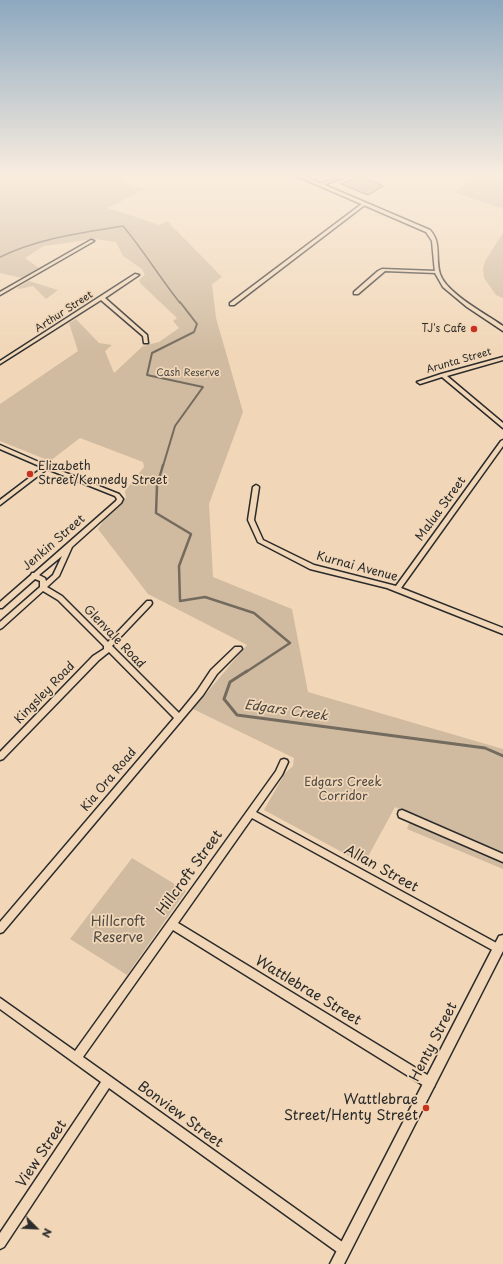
<!DOCTYPE html>
<style>
body{margin:0}
#map{position:relative;width:503px;height:1264px;overflow:hidden;background:#f1d7b8;font-family:"Playpen Sans",sans-serif}
canvas{display:block}
.north{position:absolute;left:16px;top:1208px;width:40px;height:40px;-webkit-text-stroke:3px #f1d7b8;paint-order:stroke;rotate:114deg;font-size:11px;font-weight:700;line-height:16px;text-align:center;color:#2b2b2b}
.north::after{content:'';display:block;margin:auto;width:14px;height:18px;background:#2b2b2b;clip-path:polygon(50% 0,100% 100%,50% 72%,0 100%)}
</style>
<div id="map">
<canvas width="503" height="1264"></canvas>
<div class="north">N</div>
</div>
<script>
const context = document.querySelector('canvas').getContext('2d');
context.lineJoin = 'round';
function fillPath(path, color) { context.fillStyle = color; context.fill(path, 'evenodd'); }
function stroke(path, color, width, dash) { context.strokeStyle = color; context.lineWidth = width; context.lineCap = dash ? 'butt' : 'round'; context.setLineDash(dash || []); context.stroke(path); }
function write(font, color, halo, rows, align = 'center') {
  context.font = font + ' "Playpen Sans",sans-serif'; context.lineWidth = 3.5; context.setLineDash([]); context.textBaseline = 'middle'; context.strokeStyle = halo; context.fillStyle = color; for (const [text, x, y, turn = 0] of rows) {
    context.save(); context.translate(x, y); context.rotate((+turn || 0) * Math.PI / 180); context.textAlign = isNaN(turn) ? turn : align; if (halo) context.strokeText(text, 0, 0); context.fillText(text, 0, 0); context.restore();
  }
}
const green = new Path2D(`
 M0 174H138L124 183 145 189 108 208 160 225 167 221 222 277 212 284 216 318 243 412 209 504 213 577 292 609 308 692 503 749V869L407 829 412 815 395 807 364 864 264 810 285 773 293 766 294 758 193 709 247 645 148 594 98 529 119 497 126 499 125 491 144 467 143 462 80 438 50 461 0 441V404L78 351 69 323 76 319 99 343 112 345 105 351 114 373 143 346 159 342 179 328 173 321 177 318 141 284 139 280 145 275 142 269 123 256 116 242 94 239 44 246 25 258 39 268 22 278 0 273Z
 M472 174H503V209L453 192 473 178Z
 M503 233V298L496 295 484 278 483 269 485 261Z
 M29 281 58 290 46 299 33 286 20 289 17 288Z
 M132 858 186 891 127 975 70 939Z`);
const streamFar3 = new Path2D(`
 M0 257C39 238 81 233 123 226 144 251 160 278 180 303`);
const streamFar2 = new Path2D(`
 M163 466 175 426 203 387 147 375 152 353 194 332 197 324 180 302`);
const streamFar1 = new Path2D(`
 M163 465 157 486 156 513 191 534 179 566 180 601 205 597 254 613 290 643 246 672`);
const stream = new Path2D(`
 M247 671 230 682 224 699 237 715 485 748 503 756`);
const building = new Path2D(`
 M361 177 371 181 383 186 368 195 341 184Z`);
const minor = new Path2D(`
 M346 174H352L321 186 318 185Z
 M363 203 366 204 234 305H230V303Z
 M91 240 94 241 0 295V292Z
 M382 269 436 271 438 272 436 273 385 271 358 294H354V292L378 271Z
 M135 274 139 275 105 298 147 335 148 343H144L143 336 101 300 0 364V361Z
 M503 357V360L447 376 503 423V428L442 377 420 384 417 382 441 374Z
 M503 440V446L401 588 503 628V634L387 588 310 569 258 542 248 520 253 487 256 485 258 486 259 487 254 520 263 540 314 565 396 586 501 441Z
 M46 465 119 494 123 499 121 503 72 547 59 576 47 587 62 596 108 642 147 601H151L152 603 151 605 112 646 179 713 197 691 211 670 235 647H241L242 649 217 674 203 695 3 932 0 933V922L174 718 109 652 99 660 3 759 0 760V752L93 656 104 649V646L58 600 43 591 2 628 0 629V622L40 587V581L35 579 2 608H0V602L31 575 32 573H34L116 501 117 499 115 496 47 469 0 505V500ZM62 556 53 575 46 581 45 578 39 575Z
 M284 759 287 760 288 762 282 775 256 812 502 946V952L499 954 496 952 252 818 178 923 434 1079 435 1083 434 1087 430 1088 426 1087 173 930 83 1057 348 1246 350 1250 348 1254 344 1256 340 1254 109 1088 4 1247 0 1249V1233L101 1082 0 1009V998L75 1051 276 771 281 760Z
 M402 810 503 854V862L399 817 398 814 399 811Z`);
const tertiary = new Path2D(`
 M292 174H299L430 230C442 243 435 258 440 274 446 293 486 314 503 326V331L467 307 443 287 435 273 432 241 426 232Z
 M0 445 48 466 49 467 48 468H44L0 449Z
 M503 935V951L344 1264H330L499 936Z`);
const markers = [
 [474,329,4,"#c8321e"],
 [30,474,4,"#c8321e"],
 [426,1108,4,"#c8321e"]
];
const farStreetnames = [
 ["Arthur Street",64,312,-33],
 ["Arunta Street",459,361,-16]
];
const farPoinames = [
 ["TJ's Cafe",466,329]
];
const farParknames = [
 ["Cash Reserve",188,373]
];
const poiNames = [
 ["Elizabeth",38,467],
 ["Street/Kennedy Street",38,481]
];
const streetNames = [
 ["Malua Street",441,509,-54],
 ["Jenkin Street",54,543,-41],
 ["Kurnai Avenue",357,567,15],
 ["Glenvale Road",114,637,46],
 ["Kingsley Road",45,693,-46],
 ["Kia Ora Road",109,780,-50]
];
const parkNames = [
 ["Edgars Creek",343,783],
 ["Corridor",343,797]
];
const waterNames = [
 ["Edgars Creek",286,711,8]
];
const nearStreetnames = [
 ["Allan Street",381,869,29],
 ["Hillcroft Street",190,873,-54],
 ["Wattlebrae Street",308,991,31],
 ["Henty Street",434,1042,-63],
 ["Bonview Street",180,1115,36],
 ["View Street",42,1154,-56]
];
const nearParknames = [
 ["Hillcroft",118,922],
 ["Reserve",118,938]
];
const nearPoinames = [
 ["Wattlebrae",418,1100],
 ["Street/Henty Street",418,1116]
];
fillPath(green, '#d0bba0');
stroke(streamFar3, '#746b5f', 1.5);
stroke(streamFar2, '#746b5f', 2);
stroke(streamFar1, '#746b5f', 2.5);
stroke(stream, '#746b5f', 3);
fillPath(building, '#baa791');
stroke(building, '#2b2b2b', 1);
stroke(minor, '#2b2b2b', 3);
stroke(tertiary, '#2b2b2b', 3);
fillPath(minor, '#f1d7b8');
fillPath(tertiary, '#f1d7b8');
const sky = context.createLinearGradient(0, 0, 0, 351);
sky.addColorStop(0, '#8da8bf');
sky.addColorStop(0.5, '#f9eddf');
sky.addColorStop(1, '#f9eddf00');
context.fillStyle = sky;
context.fillRect(0, 0, 503, 351);
for (const [x, y, r, color] of markers) { const dot = new Path2D(); dot.arc(x, y, r, 0, 2 * Math.PI); context.fillStyle = color; context.fill(dot); stroke(dot, '#f1d7b8', 1.5); }
write('10px', '#2b2b2b', '#f1d7b8', farStreetnames);
write('10px', '#2b2b2b', '#f1d7b8', farPoinames, 'right');
write('10px', '#4c4842', '#f1d7b8', farParknames);
write('12px', '#2b2b2b', '#f1d7b8', poiNames, 'left');
write('12px', '#2b2b2b', '#f1d7b8', streetNames);
write('12px', '#4c4842', '#f1d7b8', parkNames);
write('italic 13px', '#4a4641', '#f1d7b8', waterNames);
write('14px', '#2b2b2b', '#f1d7b8', nearStreetnames);
write('14px', '#4c4842', '#f1d7b8', nearParknames);
write('14px', '#2b2b2b', '#f1d7b8', nearPoinames, 'right');
</script>
